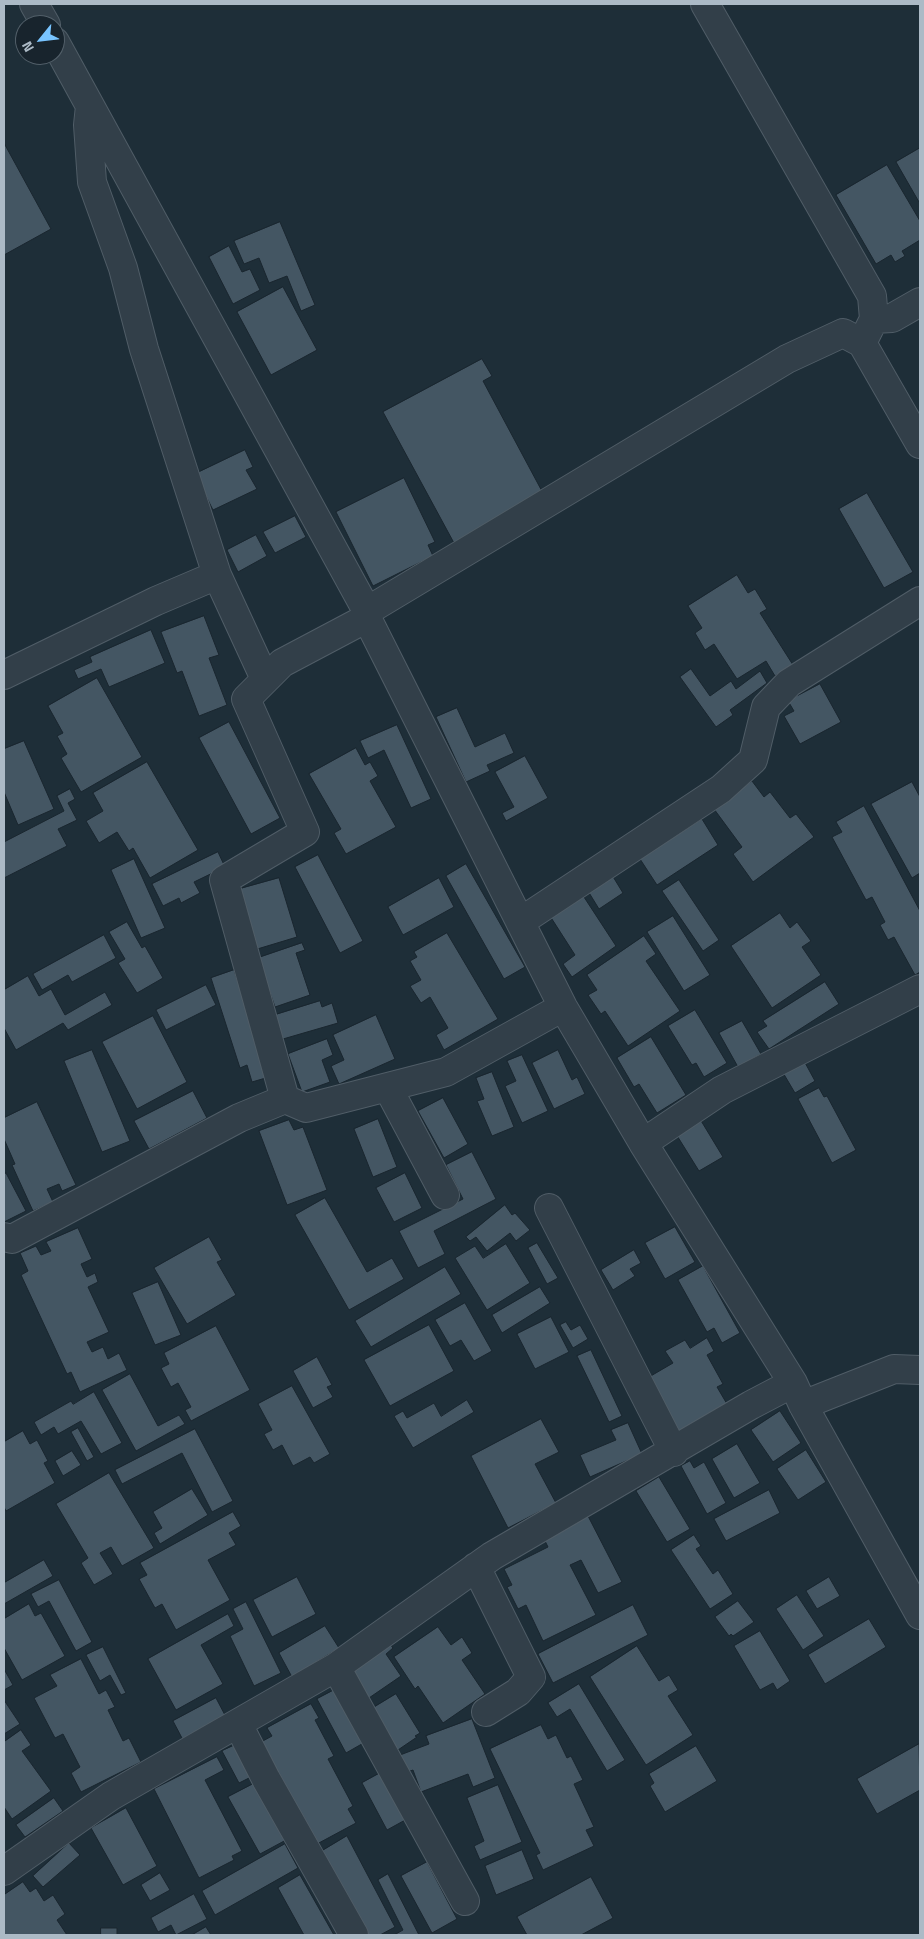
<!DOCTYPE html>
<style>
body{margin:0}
#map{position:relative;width:924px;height:1939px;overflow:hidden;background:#1e2e38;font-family:"Titillium Web",sans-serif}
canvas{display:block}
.frame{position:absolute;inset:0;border:5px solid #acbac6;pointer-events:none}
.north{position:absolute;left:15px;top:15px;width:50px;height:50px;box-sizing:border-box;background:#18242d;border:1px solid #53606a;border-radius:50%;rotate:241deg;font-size:14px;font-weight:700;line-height:20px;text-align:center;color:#acbac6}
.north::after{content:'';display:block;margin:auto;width:18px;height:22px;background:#78c4ff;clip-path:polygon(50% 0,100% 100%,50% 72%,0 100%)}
</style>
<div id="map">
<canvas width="924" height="1939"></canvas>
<div class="frame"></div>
<div class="north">N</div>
</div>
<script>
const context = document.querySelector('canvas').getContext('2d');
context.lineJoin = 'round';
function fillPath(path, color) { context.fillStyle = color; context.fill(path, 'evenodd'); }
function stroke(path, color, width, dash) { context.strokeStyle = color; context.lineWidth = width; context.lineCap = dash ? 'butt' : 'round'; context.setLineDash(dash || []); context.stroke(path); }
const building = new Path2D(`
 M4 143 51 229 4 255Z
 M920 148V201L919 202 896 162Z
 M887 165 920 221V240L902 251 905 256 895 262 891 255 876 264 836 195Z
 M280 222 315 305 301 311 287 276 269 283 259 258 244 264 234 241Z
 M229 246 242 272 250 269 260 290 233 304 209 257Z
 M283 287 317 350 271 375 237 312Z
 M482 359 492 376 483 381 544 495 454 543 383 412Z
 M245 450 253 467 246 470 257 489 213 510 195 474Z
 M404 478 435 542 428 545 433 556 373 586 336 512Z
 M867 493 913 572 884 588 839 509Z
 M295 516 306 537 275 553 263 532Z
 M256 535 267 556 238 572 227 550Z
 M737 575 748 593 755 589 767 609 760 613 793 665 775 676 766 661 737 679 714 644 705 650 695 633 702 628 688 606Z
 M204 616 219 655 209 658 227 705 199 716 182 671 177 673 161 632Z
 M151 630 165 663 109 687 101 669 78 679 74 670 92 662 90 657Z
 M691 669 710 696 731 681 736 689 760 671 767 683 730 710 733 715 716 727 680 677Z
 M97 678 142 757 81 792 61 758 67 754 57 736 63 733 48 706Z
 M820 684 841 722 800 744 784 716 794 711 788 701Z
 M457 708 475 747 505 733 514 753 487 765 490 771 466 782 436 717Z
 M229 722 280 818 251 834 199 738Z
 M397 725 431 799 411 808 384 750 368 758 360 741Z
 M24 741 54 809 18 825 4 792V749Z
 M356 748 365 765 370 762 378 776 370 781 396 827 346 854 334 833 341 829 309 774Z
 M525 756 548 798 506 821 502 813 514 807 495 772Z
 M147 762 198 850 150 878 133 848 129 851 117 832 99 843 86 821 103 811 93 793Z
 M752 781 764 797 770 792 790 818 796 814 814 837 753 882 733 854 742 847 714 809Z
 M912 782 920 797V873L912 878 871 804Z
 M70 789 75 799 68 803 77 820 58 829 67 846 4 878V842L64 811 57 796Z
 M864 806 920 911V972L915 975 894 937 888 940 880 925 885 922 872 897 866 900 832 837 842 832 836 822Z
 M702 819 718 845 657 885 640 859Z
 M218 852 225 867 194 882 200 893 181 903 179 898 163 906 152 884Z
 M318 855 363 941 340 953 295 867Z
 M134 859 165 928 141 938 111 870Z
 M466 864 525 967 504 979 446 876Z
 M612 875 623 893 599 909 588 891Z
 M279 878 297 937 254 950 236 890Z
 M439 878 454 907 403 935 388 907Z
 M679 880 719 940 703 951 662 891Z
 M582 894 616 946 572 977 563 964 575 955 550 916Z
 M780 913 790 928 797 922 811 941 802 947 821 975 772 1008 731 946Z
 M673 916 710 975 684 991 647 932Z
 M127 922 142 948 145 946 163 978 137 993 118 963 125 959 109 932Z
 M447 933 498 1019 444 1050 436 1035 448 1028 430 997 421 1003 410 986 421 980 410 961 417 957 414 952Z
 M104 935 116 958 72 982 68 975 42 990 33 974Z
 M644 936 656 954 646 961 680 1011 628 1046 605 1011 601 1014 588 995 597 990 587 975Z
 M302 943 305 950 296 953 310 995 275 1007 258 958Z
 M234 970 269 1077 252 1082 247 1065 240 1068 211 978Z
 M28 976 39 996 51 989 65 1015 105 992 112 1005 68 1030 63 1023 16 1050 4 1028V990Z
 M825 982 839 1004 769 1049 757 1032 767 1026 763 1021Z
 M206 985 216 1005 166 1030 156 1010Z
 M320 1001 322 1007 332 1003 338 1023 283 1039 275 1015Z
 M695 1010 727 1063 704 1077 696 1063 692 1065 668 1026Z
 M376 1015 395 1059 339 1084 331 1066 344 1060 333 1035Z
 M153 1016 187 1082 137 1109 102 1042Z
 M742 1021 761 1054 738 1067 719 1033Z
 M651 1037 686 1095 657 1113 639 1084 634 1087 617 1058Z
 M327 1039 333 1055 322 1060 330 1082 302 1092 288 1054Z
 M92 1050 130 1141 102 1152 64 1061Z
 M558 1050 572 1080 577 1077 585 1094 554 1109 532 1063Z
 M522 1055 548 1111 522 1123 505 1086 516 1081 507 1061Z
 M803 1059 815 1081 795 1093 782 1071Z
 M492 1072 514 1127 492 1136 477 1101 484 1099 476 1078Z
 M819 1088 824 1097 827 1096 856 1150 832 1163 798 1099Z
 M193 1091 207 1118 149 1149 134 1121Z
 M443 1098 468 1144 444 1158 418 1111Z
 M37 1102 76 1185 62 1191 59 1184 47 1189 53 1202 33 1211 12 1165 15 1164 4 1139V1118Z
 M378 1119 397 1167 373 1177 354 1129Z
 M700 1119 723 1157 699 1171 676 1134Z
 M289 1120 294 1130 303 1127 327 1190 287 1205 259 1131Z
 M472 1152 496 1199 434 1231 445 1254 418 1268 399 1231 463 1199 446 1165Z
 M6 1173 26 1211 4 1222V1175Z
 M405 1173 422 1208 394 1222 376 1188Z
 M325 1198 367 1272 392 1258 404 1279 349 1310 295 1215Z
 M505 1205 512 1215 515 1213 530 1230 516 1241 510 1233 487 1251 476 1237 470 1241 466 1237Z
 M675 1227 695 1262 665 1279 645 1243Z
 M78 1228 92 1259 81 1264 87 1277 95 1273 98 1282 88 1287 109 1332 87 1342 92 1352 103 1347 108 1359 119 1353 127 1370 80 1392 71 1372 67 1374 21 1275 28 1271 20 1253 36 1246 41 1255 51 1251 46 1242Z
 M209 1237 222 1260 217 1262 236 1295 187 1324 154 1268Z
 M537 1243 558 1278 547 1284 528 1248Z
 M506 1244 530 1283 487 1310 455 1258 475 1246 483 1258Z
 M634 1250 641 1263 630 1269 635 1276 613 1290 601 1270Z
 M703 1266 740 1333 722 1343 714 1328 707 1332 678 1280Z
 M445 1267 461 1294 371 1347 355 1321Z
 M158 1282 181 1335 155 1345 132 1293Z
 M540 1287 550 1303 502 1333 492 1315Z
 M465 1303 492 1351 474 1361 461 1340 450 1346 435 1320Z
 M551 1317 569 1352 535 1369 517 1334Z
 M566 1322 571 1330 580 1325 588 1339 573 1348 560 1325Z
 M429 1325 454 1371 390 1406 364 1360Z
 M216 1326 250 1390 191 1421 185 1410 191 1407 178 1383 171 1387 161 1368 169 1364 164 1353Z
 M707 1338 714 1351 707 1355 723 1384 717 1387 727 1404 679 1431 649 1377 673 1363 665 1351 685 1340 690 1348Z
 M591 1350 622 1416 609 1422 577 1356Z
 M317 1357 332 1385 327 1387 333 1397 313 1408 293 1371Z
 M130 1374 158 1426 179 1415 185 1424 136 1451 102 1390Z
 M292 1386 330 1454 314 1463 310 1457 293 1466 282 1445 273 1450 264 1434 272 1430 258 1404Z
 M94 1392 122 1443 101 1454 81 1421 58 1434 54 1427 41 1435 34 1422 71 1401 73 1404Z
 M467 1400 474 1412 413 1448 394 1416 403 1411 407 1418 434 1403 441 1416Z
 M780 1411 801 1443 773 1462 751 1430Z
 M541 1419 559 1452 535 1464 556 1503 508 1528 471 1456Z
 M628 1423 642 1454 590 1477 580 1455 616 1440 611 1430Z
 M78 1428 94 1457 87 1461 71 1432Z
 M195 1429 233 1501 212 1512 182 1453 122 1484 115 1470Z
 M23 1431 30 1444 37 1440 48 1461 44 1463 55 1483 6 1511 4 1507V1442Z
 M737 1444 760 1483 734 1498 712 1459Z
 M806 1450 826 1482 798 1500 777 1469Z
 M72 1451 81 1465 63 1476 55 1461Z
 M690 1461 694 1468 704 1462 726 1503 707 1514 681 1466Z
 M109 1473 154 1548 122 1566 111 1547 100 1553 113 1574 94 1585 81 1563 88 1558 56 1504Z
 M659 1477 690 1529 667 1542 636 1491Z
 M192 1489 208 1515 160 1544 154 1533 162 1528 153 1512Z
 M769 1490 780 1513 726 1541 714 1519Z
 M233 1512 241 1526 229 1533 236 1545 208 1560 230 1600 176 1630 162 1604 155 1608 139 1579 147 1575 140 1563Z
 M588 1516 622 1582 598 1593 581 1560 570 1565 596 1615 543 1641 526 1605 518 1609 507 1587 512 1585 504 1569 548 1547 544 1539Z
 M694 1535 701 1546 696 1549 713 1574 718 1570 733 1594 710 1609 671 1550Z
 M44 1560 53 1576 4 1604V1583Z
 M297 1577 316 1614 272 1637 253 1600Z
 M829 1577 840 1596 817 1609 806 1591Z
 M59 1580 92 1642 76 1651 49 1601 38 1607 31 1594Z
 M797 1595 824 1636 803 1650 776 1609Z
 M738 1601 754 1622 733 1636 731 1634 729 1636 715 1617Z
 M246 1602 281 1673 254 1686 230 1636 243 1629 233 1609Z
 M29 1604 35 1616 41 1613 65 1656 22 1680 4 1648V1619Z
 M633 1605 648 1635 553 1683 538 1654Z
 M228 1614 234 1626 201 1645 223 1684 176 1710 148 1659Z
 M869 1619 886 1647 825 1684 808 1655Z
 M325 1626 339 1648 292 1677 279 1653Z
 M438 1627 451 1645 462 1637 472 1653 462 1660 485 1694 443 1723 418 1686 415 1689 394 1657Z
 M760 1631 790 1681 777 1690 773 1683 760 1690 734 1646Z
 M390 1644 393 1648 386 1654 401 1676 366 1700 347 1673Z
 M637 1646 659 1681 669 1675 678 1690 668 1696 693 1735 646 1765 590 1677Z
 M103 1647 126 1693 121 1695 110 1675 100 1681 86 1655Z
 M81 1659 99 1694 106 1690 115 1707 108 1710 123 1741 129 1738 141 1762 81 1792 71 1773 80 1767 63 1734 55 1738 34 1698 57 1686 50 1675Z
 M4 1669 13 1685 4 1690Z
 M579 1684 625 1760 607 1771 570 1709 557 1717 548 1703Z
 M338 1688 367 1741 346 1753 317 1699Z
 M396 1694 420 1733 415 1736 417 1737 395 1752 368 1711Z
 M216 1698 226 1717 183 1740 173 1721Z
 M4 1700 20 1724 4 1734Z
 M311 1704 319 1718 315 1720 334 1756 328 1759 353 1806 348 1809 356 1823 317 1844 261 1742 272 1736 267 1728Z
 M472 1719 495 1778 473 1787 468 1774 421 1792 413 1770 407 1772 400 1755 429 1744 426 1736Z
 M541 1725 548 1739 556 1735 567 1758 571 1756 583 1780 574 1784 594 1827 586 1830 594 1846 543 1870 536 1855 540 1853 490 1749Z
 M21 1730 31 1745 22 1751 51 1791 12 1819 4 1807V1742Z
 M919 1744 920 1790 877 1814 857 1779Z
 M235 1745 251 1777 239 1783 222 1751Z
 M696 1746 717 1781 665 1812 650 1786 654 1783 649 1774Z
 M217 1757 224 1770 205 1780 242 1851 232 1856 234 1860 199 1878 154 1789Z
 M382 1772 407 1819 387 1830 362 1783Z
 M255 1783 286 1840 260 1854 228 1797Z
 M498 1785 522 1842 480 1860 474 1846 484 1841 467 1798Z
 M54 1798 63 1811 25 1837 16 1825Z
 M126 1808 157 1866 123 1885 91 1828Z
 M347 1836 395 1927 380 1935H367L322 1851Z
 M69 1843 80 1855 43 1887 33 1876Z
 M285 1844 298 1868 215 1915 202 1891Z
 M522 1850 534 1879 496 1895 485 1866Z
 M427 1862 457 1919 432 1933 401 1876Z
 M160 1873 170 1890 150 1901 141 1885Z
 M388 1874 419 1935H394L403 1930 378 1880Z
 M300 1875 334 1935H304L278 1888Z
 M591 1877 613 1918 581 1935H527L517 1917Z
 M23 1882 30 1892 36 1888 44 1901 53 1895 65 1914 57 1920 67 1935H4V1895Z
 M194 1894 207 1919 176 1935 171 1925 158 1932 151 1918Z
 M206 1927 211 1935H192Z
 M101 1928H117V1935H101Z`);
const minor = new Path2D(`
 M34 4 46 25
 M705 4 872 296 874 319 862 343 920 444
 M55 42 367 611V618L563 1007 643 1143 793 1383 803 1405 920 1615
 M90 106 88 125 92 182 123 268 144 349 217 575 265 679
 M874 319 892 318 920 302
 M367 611 787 359 843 333 862 343
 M4 675 156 601 217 575
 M520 922 721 789 753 760 766 707 789 683 920 601
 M388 1088 445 1195
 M285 1099 224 880 305 832 246 699 282 663 367 618
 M643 1143 722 1090 920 989
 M549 1208 674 1452
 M4 1237 12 1239 239 1118 285 1099 306 1108 446 1072 563 1007
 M803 1405 894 1369 920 1370
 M476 1567 531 1677 518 1692 486 1712
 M336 1667 465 1901
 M238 1724 266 1779 354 1935
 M4 1871 111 1796 336 1667 492 1556 751 1405 793 1383`);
fillPath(building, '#445663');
stroke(building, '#1a262f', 1);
stroke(minor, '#505d67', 30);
stroke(minor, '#323f49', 28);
</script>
